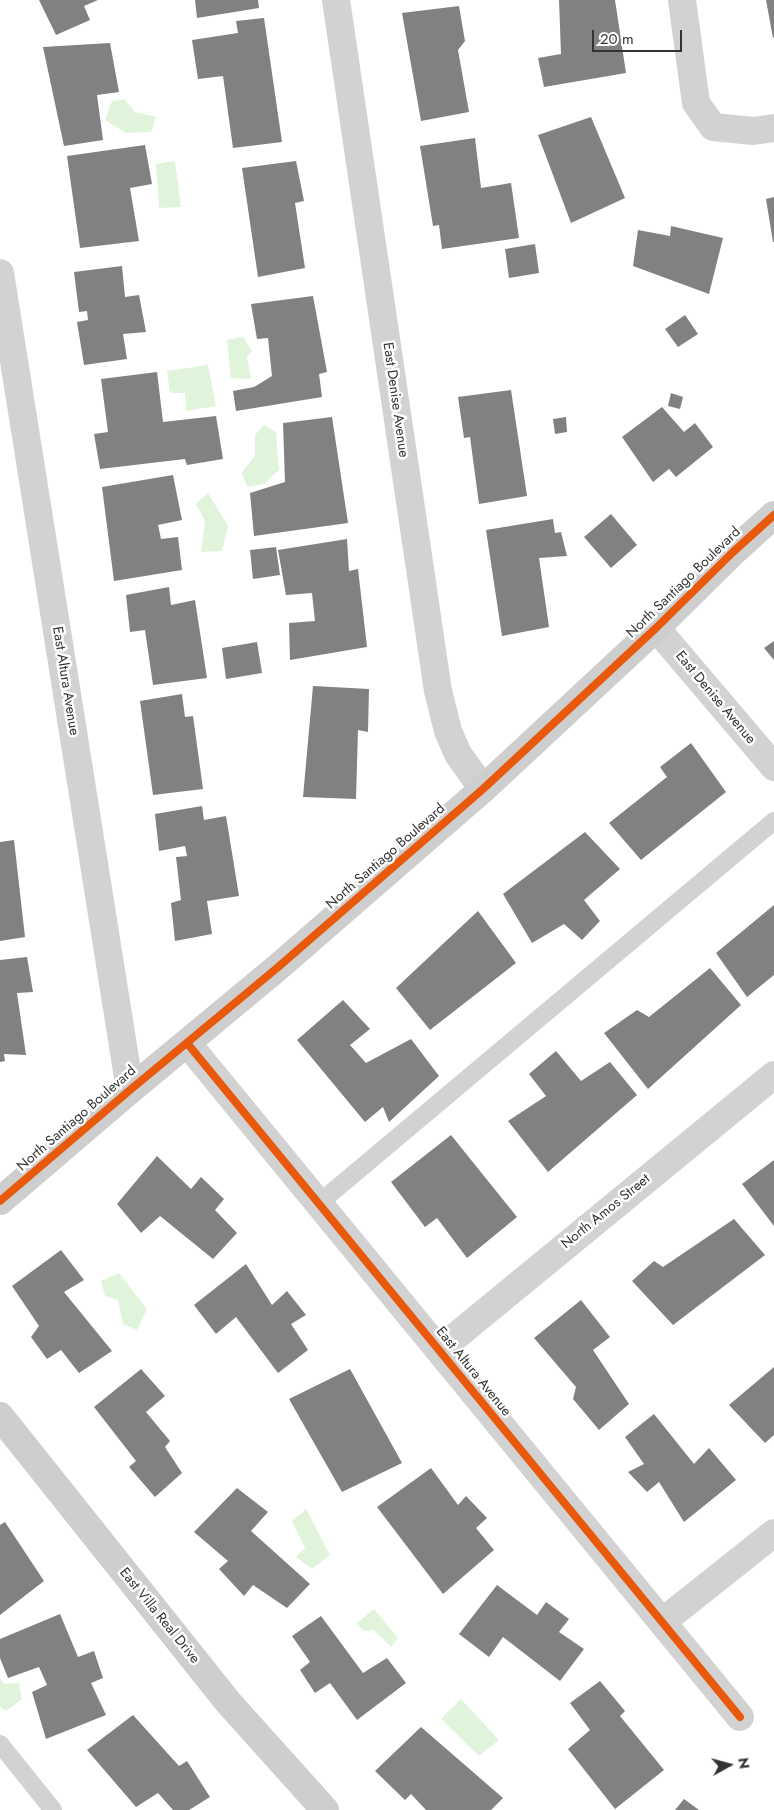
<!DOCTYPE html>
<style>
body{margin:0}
#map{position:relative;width:774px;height:1810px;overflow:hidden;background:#fff;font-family:Jost,sans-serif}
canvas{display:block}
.north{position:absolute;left:704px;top:1740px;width:50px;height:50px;-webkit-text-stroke:4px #fff;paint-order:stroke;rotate:83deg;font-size:14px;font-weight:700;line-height:20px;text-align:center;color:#333}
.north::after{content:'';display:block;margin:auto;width:18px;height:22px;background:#333;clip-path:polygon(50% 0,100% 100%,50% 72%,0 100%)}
.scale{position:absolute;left:592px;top:30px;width:90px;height:22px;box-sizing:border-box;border:2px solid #333;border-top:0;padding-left:6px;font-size:15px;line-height:18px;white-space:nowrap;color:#333;-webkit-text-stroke:4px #fff;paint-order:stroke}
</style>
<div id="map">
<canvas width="774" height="1810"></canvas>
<div class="north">N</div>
<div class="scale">20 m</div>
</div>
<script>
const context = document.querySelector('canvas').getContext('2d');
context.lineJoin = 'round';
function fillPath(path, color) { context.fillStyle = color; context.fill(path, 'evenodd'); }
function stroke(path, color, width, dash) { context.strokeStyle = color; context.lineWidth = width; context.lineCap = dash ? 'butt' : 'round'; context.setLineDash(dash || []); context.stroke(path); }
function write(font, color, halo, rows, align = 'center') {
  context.font = font + ' Jost,sans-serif'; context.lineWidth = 5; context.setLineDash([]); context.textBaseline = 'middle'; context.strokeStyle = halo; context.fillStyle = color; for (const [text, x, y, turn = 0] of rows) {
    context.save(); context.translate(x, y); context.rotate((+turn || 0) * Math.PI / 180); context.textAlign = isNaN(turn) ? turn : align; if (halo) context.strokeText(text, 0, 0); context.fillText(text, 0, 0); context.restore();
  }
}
const water = new Path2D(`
 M124 99 135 112 156 117 151 132 126 133 105 120 112 101Z
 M175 161 181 207 159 208 156 164Z
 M243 337 252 351 247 357 251 379 231 378 227 340Z
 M208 365 216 406 186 411 185 393H170L167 371Z
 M264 425 276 432 279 470 264 484 247 487 242 473 255 455V435Z
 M208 493 228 526 222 551 201 552 205 521 196 504Z
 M119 1273 147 1309 137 1330 123 1324 118 1300 105 1296 101 1281Z
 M306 1509 330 1555 312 1569 296 1557 305 1548 292 1521Z
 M374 1609 398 1638 391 1647 374 1630 363 1631 357 1623Z
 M0 1678 4 1684 19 1683 22 1699 6 1711 0 1707Z
 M461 1699 499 1740 479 1756 441 1719Z`);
const building = new Path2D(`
 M39 0H98L84 6 90 20 56 35Z
 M195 0H258L259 8 197 18Z
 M559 0H615L626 73 544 87 538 58 561 54Z
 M766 0H774V37L773 38Z
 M459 6 465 41 458 50 469 112 421 121 402 13Z
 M264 18 282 142 233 148 223 76 198 79 192 40 238 33 236 21Z
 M110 43 119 92 97 95 103 140 64 146 43 47Z
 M591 117 625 198 571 223 538 135Z
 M475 138 481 188 511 183 519 238 442 249 439 225 433 226 420 146Z
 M145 145 152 184 130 188 139 241 80 248 67 156Z
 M296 161 304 201 295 203 305 268 258 277 242 168Z
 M774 197V242H773L766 199Z
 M671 226 723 238 709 294 633 266 638 230 670 236Z
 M535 244 539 273 509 278 505 249Z
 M122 266 125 297 139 295 146 332 123 334 127 359 84 365 77 322 88 320 87 311 79 312 74 272Z
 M313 296 327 372 319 374 322 397 236 411 233 391 254 387 272 376 268 338 257 339 251 304Z
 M685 315 698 334 678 347 665 329Z
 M157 372 163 422 216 416 223 459 187 465 185 459 100 469 94 434 108 432 101 379Z
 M511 390 527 496 479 504 470 437 464 438 458 397Z
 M671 393 683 397 680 409 668 406Z
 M662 407 684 432 695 423 713 447 676 477 669 469 653 482 622 437Z
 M332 417 348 523 254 536 250 493 285 482 283 423Z
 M566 417 567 432 555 434 553 419Z
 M173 475 182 520 158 525 161 539 178 537 182 570 114 581 102 487Z
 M611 514 637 545 611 568 584 537Z
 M553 519 555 533 561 532 567 556 539 558 549 627 502 636 486 530Z
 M347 539 349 571 358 569 367 647 290 660 289 623 315 621 312 593 286 595 278 550Z
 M276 547 280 575 253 579 250 550Z
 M169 587 171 605 195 600 207 678 153 685 145 630 130 632 126 595Z
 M774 641V660L764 648Z
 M257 642 262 673 226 679 222 648Z
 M313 686 369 689 368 732 358 730 356 799 303 797Z
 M182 694 185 717 193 716 203 789 153 795 140 701Z
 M691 743 726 792 641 860 609 823 667 777 660 767Z
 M202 806 204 820 226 816 239 896 207 901 212 934 175 941 171 903 181 900 176 857 187 856 185 846 159 851 155 814Z
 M585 832 620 869 584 900 600 921 582 940 564 924 532 943 503 894Z
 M14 840 25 937 0 941V842Z
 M774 905V975L747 997 716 953Z
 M478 911 516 963 430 1030 396 988Z
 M27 957 33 992 17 993 26 1055 4 1054 5 1061 0 1062V960Z
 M710 968 741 1005 648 1089 604 1033 637 1010 649 1017Z
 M343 1000 370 1029 350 1045 366 1063 411 1039 439 1076 389 1122 383 1107 365 1122 297 1040Z
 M556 1051 581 1081 610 1062 637 1095 548 1172 508 1121 546 1096 529 1074Z
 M451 1135 517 1217 467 1258 437 1218 425 1227 391 1182Z
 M157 1156 191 1189 201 1177 224 1199 215 1210 237 1233 213 1259 160 1216 141 1233 117 1204Z
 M774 1160V1226L742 1184Z
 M734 1219 765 1255 673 1325 632 1281 654 1261 663 1267Z
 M61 1250 84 1280 64 1292 112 1351 79 1373 61 1350 47 1359 31 1337 39 1326 12 1286Z
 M246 1264 272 1305 287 1291 306 1315 291 1324 308 1350 278 1373 236 1317 216 1334 194 1305Z
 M581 1300 610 1337 593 1350 629 1404 599 1430 573 1399 576 1387 534 1338Z
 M774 1367V1435L765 1443 729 1405Z
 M141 1369 165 1396 146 1412 170 1441 165 1447 182 1473 155 1497 129 1467 136 1461 94 1407Z
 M350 1369 402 1463 342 1492 289 1399Z
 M654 1414 694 1464 709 1448 736 1480 684 1522 659 1482 647 1492 628 1472 644 1464 625 1437Z
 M431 1468 458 1505 466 1496 487 1518 476 1528 494 1550 443 1594 377 1507Z
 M237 1488 268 1512 251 1531 310 1584 287 1608 253 1585 244 1596 219 1569 228 1561 194 1532Z
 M5 1522 44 1581 0 1615V1525Z
 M497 1585 537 1615 546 1602 569 1619 559 1632 584 1649 560 1681 503 1637 489 1657 459 1634Z
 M60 1614 78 1657 94 1651 103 1678 91 1683 106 1715 46 1739 32 1692 47 1685 39 1667 8 1678 0 1658V1639Z
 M321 1616 363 1673 387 1658 406 1683 357 1720 330 1683 315 1693 300 1670 310 1662 292 1636Z
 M600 1681 625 1711 620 1716 664 1770 615 1809 568 1749 590 1730 570 1703Z
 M133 1715 179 1766 187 1761 210 1797 189 1810H173L158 1793 136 1807 87 1750Z
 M421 1727 503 1798 491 1810H426L411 1794 405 1800 375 1771Z
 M684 1799 699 1810H675Z`);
const lane = new Path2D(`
 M318 1204 774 821
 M0 1744 53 1810`);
const street = new Path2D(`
 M336 0 438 691 448 731 458 754 483 789
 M682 0 696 103 713 127 753 131 774 128
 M0 273 130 1090
 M656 628 774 767
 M187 1043 740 1717
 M439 1350 774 1075
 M662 1622 774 1533`);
const secondary = new Path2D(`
 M0 1201 130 1090 277 968 483 789 656 628 733 552 774 515
 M0 1416 228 1702 325 1810`);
const cycleway = new Path2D(`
 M187 1043 740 1717
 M0 1201 130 1090 277 968 483 789 656 628 733 552 774 515`);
const streetNames = [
 ["East Denise Avenue",395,400,82],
 ["North Santiago Boulevard",684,583,-44],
 ["East Altura Avenue",65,681,81],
 ["East Denise Avenue",715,698,50],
 ["North Santiago Boulevard",386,857,-41],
 ["North Santiago Boulevard",77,1119,-41],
 ["North Amos Street",606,1212,-39],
 ["East Altura Avenue",473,1372,51],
 ["East Villa Real Drive",159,1616,51]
];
fillPath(water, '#e0f4dc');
fillPath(building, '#818181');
stroke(lane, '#d2d2d2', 18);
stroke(street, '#d2d2d2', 28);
stroke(secondary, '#cecece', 28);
stroke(cycleway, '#e8590c', 8);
write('14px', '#333', '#fff', streetNames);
</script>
